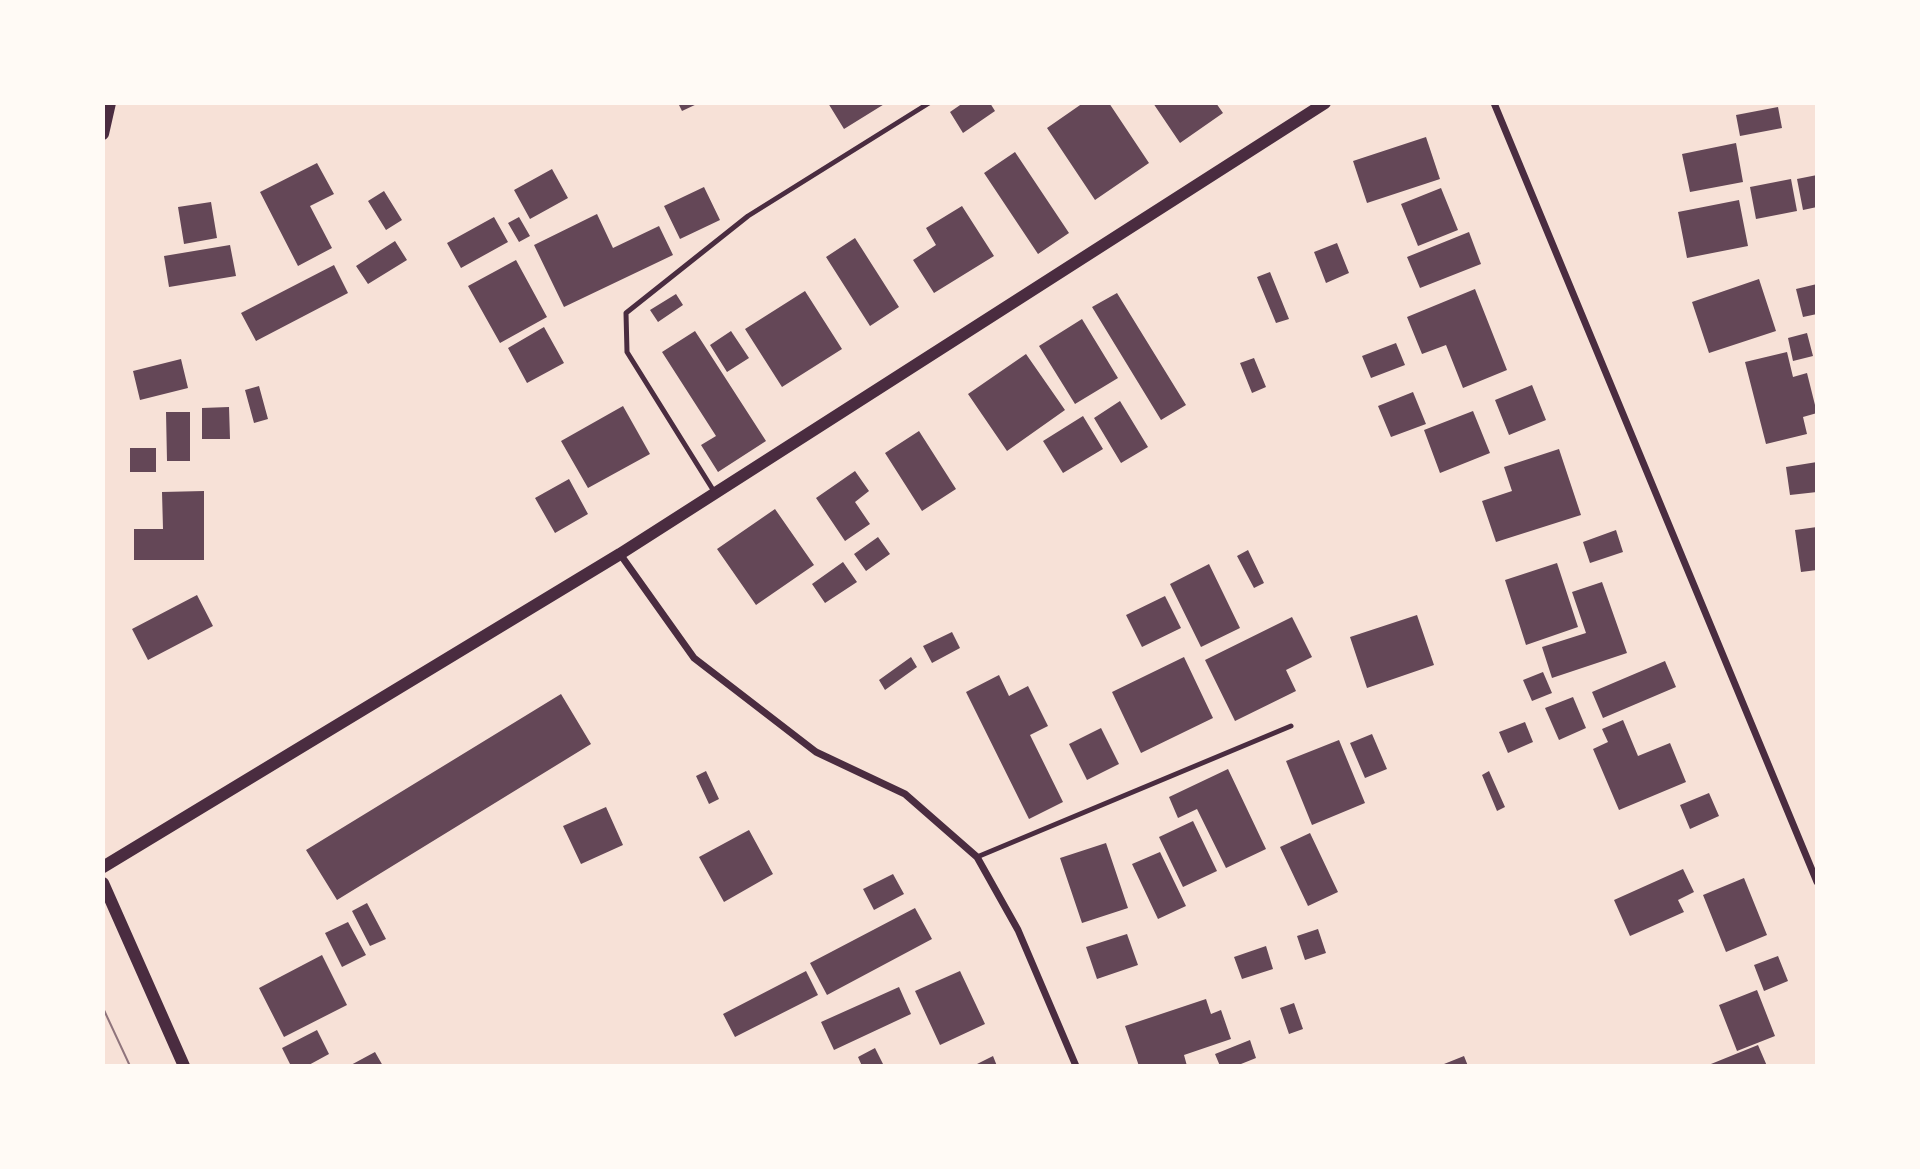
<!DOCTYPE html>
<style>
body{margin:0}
#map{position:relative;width:1920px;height:1169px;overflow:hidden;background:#f7e1d7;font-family:Roboto,sans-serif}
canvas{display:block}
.frame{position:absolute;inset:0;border:105px solid #fffaf5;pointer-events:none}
</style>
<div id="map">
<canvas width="1920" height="1169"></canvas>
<div class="frame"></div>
</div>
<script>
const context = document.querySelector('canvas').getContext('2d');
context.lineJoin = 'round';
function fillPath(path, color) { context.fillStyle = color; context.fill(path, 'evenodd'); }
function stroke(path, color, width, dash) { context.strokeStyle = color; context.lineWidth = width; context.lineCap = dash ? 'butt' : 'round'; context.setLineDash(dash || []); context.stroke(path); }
const building = new Path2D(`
 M678 103H699L682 111Z
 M828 103H886L844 129Z
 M963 103H990L995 111 963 133 950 112Z
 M1083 103H1109L1149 163 1095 200 1047 128Z
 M1153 103H1216L1223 113 1180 143Z
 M1778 107 1782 128 1740 136 1736 115Z
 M1426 137 1440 179 1367 203 1353 161Z
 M1736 143 1743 182 1690 192 1682 154Z
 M1015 152 1069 233 1038 254 984 173Z
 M317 163 334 194 310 206 332 248 298 266 260 192Z
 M552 169 568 198 530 219 514 190Z
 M1817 175V207L1803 210 1797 179Z
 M1791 179 1797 211 1756 219 1750 187Z
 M704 187 720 220 680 239 664 206Z
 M1441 188 1458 230 1418 246 1401 204Z
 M384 191 402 220 386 230 368 201Z
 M1739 200 1748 246 1687 258 1678 212Z
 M211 202 217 238 184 244 178 207Z
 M962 206 994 256 934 293 913 260 936 245 926 228Z
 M597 214 613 248 659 226 673 255 564 307 534 245Z
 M494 217 508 242 461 268 447 243Z
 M519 217 530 236 519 242 508 223Z
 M1469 232 1481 264 1420 288 1407 257Z
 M855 238 899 307 870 326 826 257Z
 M395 241 407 260 368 284 356 266Z
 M1337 243 1349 273 1326 283 1314 252Z
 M230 245 236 276 169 287 164 256Z
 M516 260 547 317 500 343 468 286Z
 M334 265 348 293 256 341 241 313Z
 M1270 272 1289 319 1276 323 1257 277Z
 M1759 279 1776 331 1709 353 1692 302Z
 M1817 284V314L1803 317 1796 289Z
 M1475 289 1507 370 1463 388 1446 345 1422 354 1407 317Z
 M805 291 842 349 782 387 745 329Z
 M1117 293 1186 405 1161 420 1092 307Z
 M676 294 683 305 658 322 650 310Z
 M1082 319 1118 378 1075 404 1039 346Z
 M544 327 564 363 527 383 508 348Z
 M695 331 766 441 718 472 701 445 716 436 662 352Z
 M731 331 749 358 727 372 710 345Z
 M1807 333 1813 356 1793 361 1788 338Z
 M1396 343 1405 365 1371 378 1362 356Z
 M1787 352 1793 377 1807 373 1817 413 1803 417 1807 434 1766 444 1745 362Z
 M1026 354 1065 410 1007 451 968 394Z
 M1254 358 1266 387 1252 393 1240 363Z
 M181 359 188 388 140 400 133 371Z
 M1532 385 1546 420 1509 435 1495 400Z
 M259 386 268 419 254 423 245 390Z
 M1413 392 1426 424 1391 437 1378 406Z
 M1120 401 1148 447 1121 463 1094 418Z
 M623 406 650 454 588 488 561 441Z
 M229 407 230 439H202V408Z
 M1473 411 1490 453 1440 473 1424 430Z
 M166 412H190V461H167Z
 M1083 416 1103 449 1063 473 1043 441Z
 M919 431 956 489 922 511 885 453Z
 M130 448H156V472H130Z
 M1559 449 1581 515 1496 542 1482 501 1512 491 1504 467Z
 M1817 462V492L1790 495 1786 467Z
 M855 471 869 491 855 502 870 524 845 541 816 498Z
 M569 479 588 514 555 533 535 498Z
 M204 491V560H134V529H163L162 492Z
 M775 509 814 565 756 605 717 549Z
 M1817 527V570L1801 572 1795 530Z
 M1616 530 1623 552 1590 563 1583 542Z
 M878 537 890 554 866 571 854 554Z
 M1248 550 1264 583 1254 588 1237 556Z
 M843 562 857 582 825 603 812 584Z
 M1557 563 1578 627 1526 645 1505 580Z
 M1209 564 1240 628 1201 647 1170 584Z
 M1602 582 1627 653 1552 678 1542 647 1586 633 1572 592Z
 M197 595 213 626 148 660 132 629Z
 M1165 596 1181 628 1142 647 1126 615Z
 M1417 615 1434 665 1367 688 1350 637Z
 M1292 617 1312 657 1286 670 1296 691 1235 721 1205 660Z
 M952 632 960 648 932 663 923 646Z
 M911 657 917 667 885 690 879 680Z
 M1184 657 1213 718 1141 753 1112 692Z
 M1665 661 1676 687 1603 718 1592 692Z
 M1543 672 1552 693 1532 701 1523 680Z
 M999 675 1009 696 1028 686 1048 726 1030 735 1063 802 1029 819 966 692Z
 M561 694 591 744 337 900 306 850Z
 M1573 697 1586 728 1559 740 1545 708Z
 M1623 720 1638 756 1670 743 1686 782 1619 810 1593 749 1608 742 1602 729Z
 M1525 722 1533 742 1508 753 1499 732Z
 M1101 728 1119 764 1087 780 1069 744Z
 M1372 734 1387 769 1365 778 1350 743Z
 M1339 740 1365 803 1312 825 1286 761Z
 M1228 769 1266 849 1226 868 1197 809 1178 818 1169 797Z
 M706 771 719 799 709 804 696 776Z
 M1489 771 1505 807 1497 811 1482 775Z
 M1709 793 1719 816 1690 829 1680 805Z
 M606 807 623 845 581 864 563 826Z
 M1193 821 1217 871 1183 887 1159 837Z
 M749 830 773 874 724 902 699 857Z
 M1310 833 1338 892 1308 906 1280 847Z
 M1106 843 1128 908 1082 923 1060 858Z
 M1160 852 1186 906 1158 919 1132 864Z
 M1683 869 1694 892 1678 900 1684 912 1630 936 1614 900Z
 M893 874 904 894 874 910 863 889Z
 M1744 878 1767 935 1726 952 1703 895Z
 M367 903 386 939 370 946 352 911Z
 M915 908 932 939 827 995 810 963Z
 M348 922 366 955 342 967 325 933Z
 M1318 929 1326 953 1305 960 1297 936Z
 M1127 934 1138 965 1097 979 1086 947Z
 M1266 946 1273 969 1242 979 1234 957Z
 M322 955 347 1005 284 1037 259 988Z
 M1778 956 1788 981 1764 991 1754 965Z
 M806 971 818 995 735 1037 723 1014Z
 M960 971 985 1024 940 1045 915 991Z
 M899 987 911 1014 834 1050 821 1022Z
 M1757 990 1775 1036 1737 1051 1719 1005Z
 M1206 999 1211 1014 1221 1010 1231 1039 1184 1055 1187 1066H1139L1125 1026Z
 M1294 1003 1303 1029 1289 1034 1280 1008Z
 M317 1030 329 1054 307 1066H291L282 1048Z
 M1250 1040 1256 1058 1236 1066H1220L1215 1054Z
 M1758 1045 1767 1066H1706Z
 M875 1048 884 1066H862L858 1057Z
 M375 1052 383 1066H349Z
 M993 1056 997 1066H973Z
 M1464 1056 1468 1066H1439Z`);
const service = new Path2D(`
 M715 493 627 352 626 313 748 216 929 103
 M977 857 1291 726`);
const minor = new Path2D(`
 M1494 103 1817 882
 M620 554 694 658 816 752 905 794 977 857 1018 930 1076 1066`);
const tertiary = new Path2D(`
 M103 134 110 103
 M103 867 620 554 1325 103
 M103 883 184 1066`);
const tram = new Path2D(`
 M103 1008 130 1066`);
fillPath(building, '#644757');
stroke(service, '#4a2c40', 5);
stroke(minor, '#4a2c40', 7);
stroke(tertiary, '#4a2c40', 12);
stroke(tram, '#8f747c', 2);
</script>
